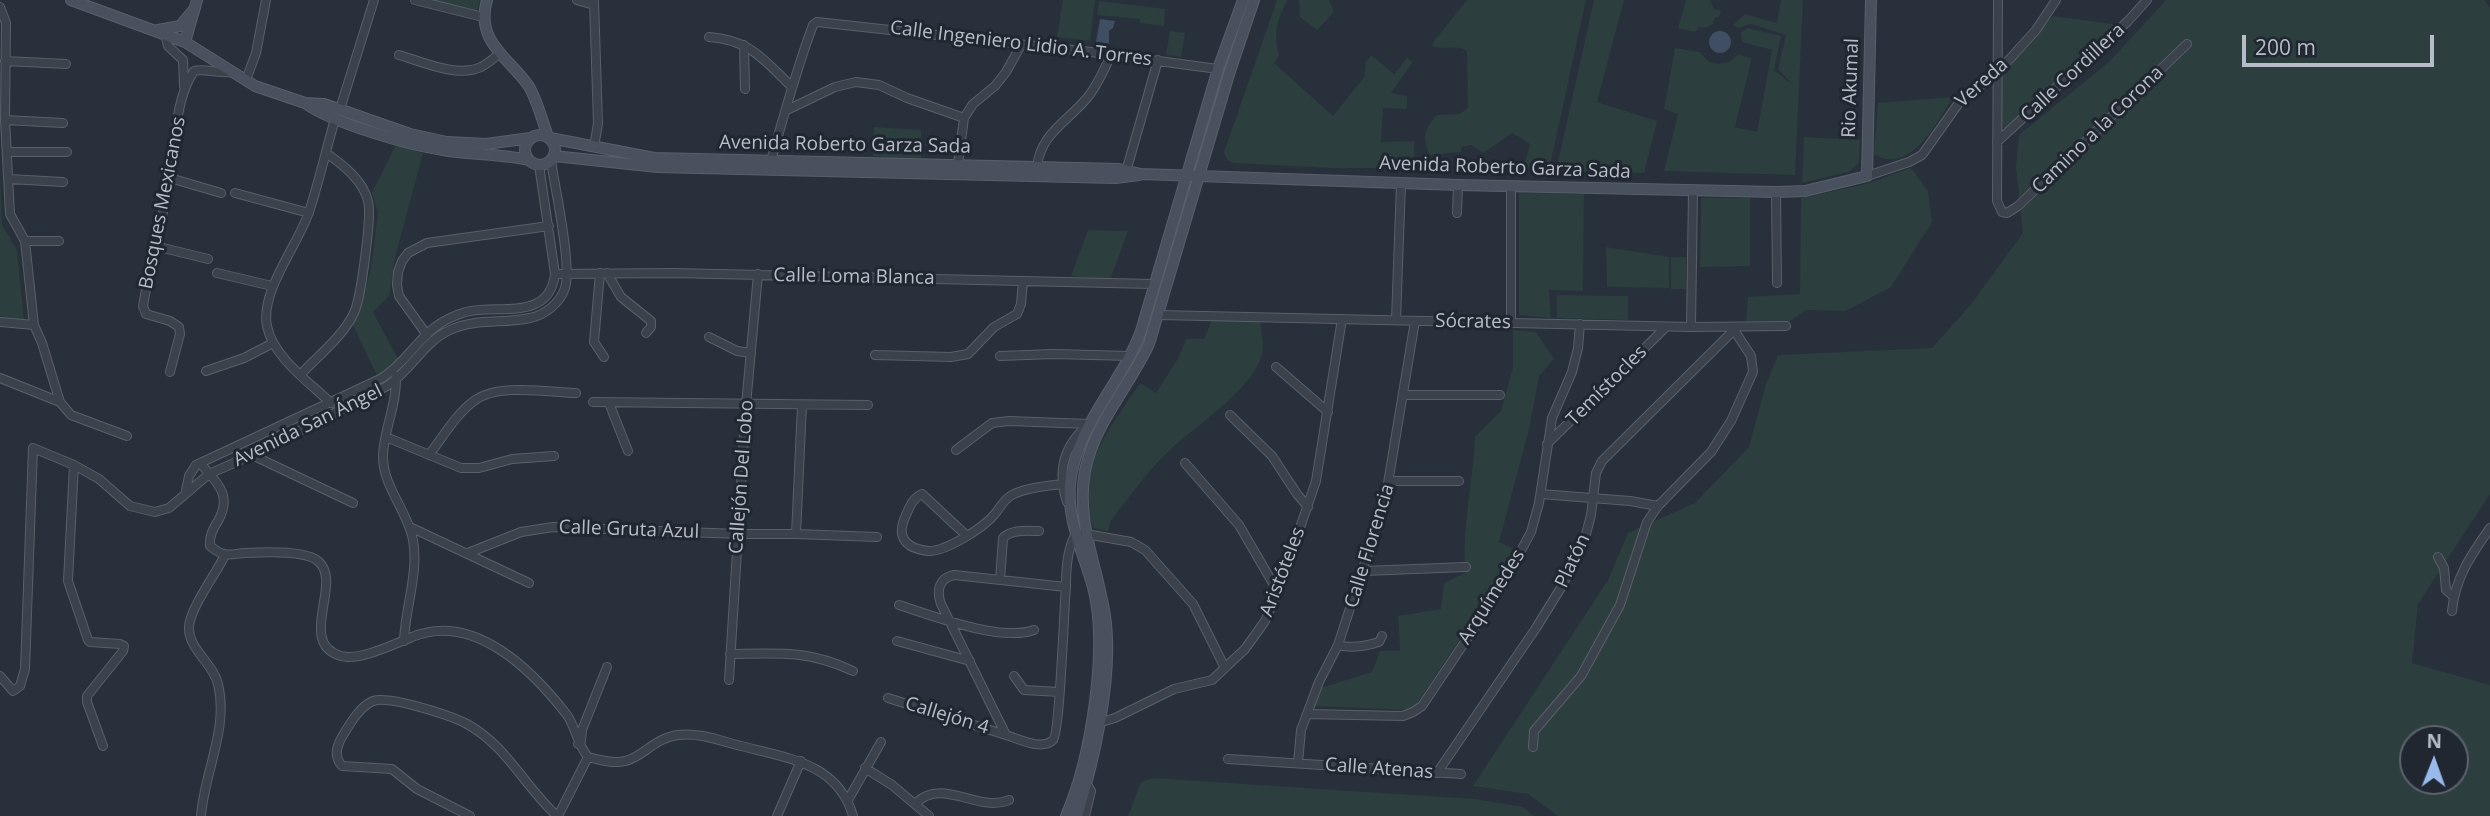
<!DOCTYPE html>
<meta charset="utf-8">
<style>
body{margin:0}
#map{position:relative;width:2490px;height:816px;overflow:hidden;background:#27303b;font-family:"Open Sans",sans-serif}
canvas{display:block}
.north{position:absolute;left:2399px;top:725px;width:70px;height:70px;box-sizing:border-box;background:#202731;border:2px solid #5c636d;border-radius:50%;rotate:1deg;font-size:19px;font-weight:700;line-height:28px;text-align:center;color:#b7bdc7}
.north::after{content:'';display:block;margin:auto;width:24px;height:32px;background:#98b9eb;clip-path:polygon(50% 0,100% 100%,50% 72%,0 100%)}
.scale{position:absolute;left:2242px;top:35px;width:192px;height:32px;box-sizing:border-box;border:4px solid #b7bdc7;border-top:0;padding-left:9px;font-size:21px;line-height:24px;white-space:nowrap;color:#b7bdc7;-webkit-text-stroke:5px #202731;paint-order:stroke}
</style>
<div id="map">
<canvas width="2490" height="816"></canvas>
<div class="north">N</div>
<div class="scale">200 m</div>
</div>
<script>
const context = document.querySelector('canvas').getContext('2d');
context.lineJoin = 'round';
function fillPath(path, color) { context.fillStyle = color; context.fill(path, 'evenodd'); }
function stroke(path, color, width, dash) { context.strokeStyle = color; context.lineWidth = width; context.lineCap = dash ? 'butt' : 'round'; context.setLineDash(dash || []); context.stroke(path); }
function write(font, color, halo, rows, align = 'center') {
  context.font = font + ' "Open Sans",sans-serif'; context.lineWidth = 6; context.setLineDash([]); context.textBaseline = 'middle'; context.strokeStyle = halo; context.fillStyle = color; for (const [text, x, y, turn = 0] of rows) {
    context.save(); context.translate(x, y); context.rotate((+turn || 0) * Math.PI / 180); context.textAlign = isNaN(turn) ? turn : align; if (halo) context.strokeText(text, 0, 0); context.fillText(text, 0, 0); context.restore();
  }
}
const green = new Path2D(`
 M434 0H480L477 11Z
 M1063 0H1095L1090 41 1057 37Z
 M1277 0H1288C1276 20 1274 33 1279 56L1274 63 1333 116 1364 77 1366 62 1371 55 1394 74 1407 58 1413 62 1391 93 1407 96V109L1383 108 1381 142 1414 141V168H1331L1234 163 1227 160 1224 152Z
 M1299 0H1329L1334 12 1317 30 1300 17Z
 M1467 0H1586L1549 170H1523L1530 144 1512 133 1483 153 1471 145 1461 147V152L1430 155C1422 139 1424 128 1437 115L1459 114 1468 108 1467 51C1456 43 1442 52 1431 45Z
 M1594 0H1624L1597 102 1657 121 1644 173 1556 171Z
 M1686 0H1710L1714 9 1721 11 1719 17H1715L1713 24 1705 28 1699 27 1695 32 1678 28Z
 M1781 0H1803L1795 175 1664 171 1678 114 1664 109 1675 48 1700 52 1709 62 1718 64 1729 62 1738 55 1752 58 1735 127 1757 132 1772 50 1742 42 1741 32 1748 28 1781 36 1774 70 1793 85 1778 69 1786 35 1751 24 1738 28 1733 25 1745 14 1777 23Z
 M2166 0H2484L2490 8V494L2418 604 2412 663 2490 685V816H1558L1528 794 1473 786 1608 580 1628 533 1695 503 1749 447 1765 387 1778 355 1932 348 1972 303 2023 233 2016 167 2019 135 2109 62ZM2413 739H2455V781H2413Z
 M1099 1 1165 9 1164 26 1140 23V19L1097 15Z
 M2053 16 2120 25 2011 128H2004L2000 123 2001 71Z
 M1170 31 1185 33 1181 57 1166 55Z
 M1953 97C1938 121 1909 177 1874 154L1878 103Z
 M874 127 921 130V161L873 156Z
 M1804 137 1860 140 1859 163 1849 172 1802 183Z
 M396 145 423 153 395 258 389 296 373 312 398 359 377 376 352 323 370 273 378 213 372 193Z
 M1911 168 1928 191 1932 222 1891 287 1846 311 1806 310 1789 322 1746 321 1748 297 1800 294 1801 198 1866 184Z
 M0 171 2 225 17 250 24 320 0 316Z
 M1519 193 1584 194 1583 291 1549 290 1551 318 1519 315Z
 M1701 198H1750V266L1700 267Z
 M1088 230 1128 231 1110 280 1071 276Z
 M1606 247 1669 257V288L1607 287Z
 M1671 257H1686V289H1671Z
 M1557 295 1628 296V320L1557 318Z
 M1212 320 1260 321C1261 330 1263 340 1263 348 1261 384 1194 427 1170 450 1148 470 1130 497 1111 520L1108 531 1093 528C1091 519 1087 510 1086 501 1083 458 1118 417 1140 383L1156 393 1179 357 1186 339H1204Z
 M1513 330 1536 332 1554 359 1539 376 1529 429 1499 542 1515 549 1507 568 1413 710 1314 706 1321 688 1372 672 1380 651H1400L1398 616 1441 609 1444 583 1465 573C1462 527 1473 482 1475 437L1501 411 1513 368Z
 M1153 778 1475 799 1523 807 1534 816H1128L1141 782Z`);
const water = new Path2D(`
 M1100 19 1115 21 1113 28 1109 31V44L1096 42Z
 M1709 42a11 11 0 1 1 22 0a11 11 0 1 1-22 0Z`);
const street = new Path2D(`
 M415 0 483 17
 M577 0 594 5
 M594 0 598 124 594 146
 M1998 0 1997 201 2002 212 2007 213 2018 206 2187 44
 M0 7 6 23 5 120 10 214 25 241 34 325 42 343 60 402
 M165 33 168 46 183 60 184 86
 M709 37C750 40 763 59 791 86
 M744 45 745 89
 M399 55C423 62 457 78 481 67 487 64 493 59 499 54
 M5 61 66 64
 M246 80 256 53 266 0
 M340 109 374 0
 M787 110 835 87 856 82 879 85 907 98 964 118
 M5 120 63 123
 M1997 142 2128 21 2147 0
 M7 152H67
 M771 161C784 115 796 70 813 25L817 22 1091 52 1218 69
 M1037 167C1040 134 1068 121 1087 98 1098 85 1104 69 1111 55
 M957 171 964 118 973 104 995 86 1006 72 1021 45
 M1125 175 1158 60
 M1867 176 1909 162 1922 155 1961 100 1997 73 2036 30 2056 0
 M170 178 221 193
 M9 179 63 182
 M1776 192 1777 283
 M235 193 309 213
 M1457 213 1458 185
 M25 241H59
 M155 246 208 259
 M217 273 272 286
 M600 273 594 342 604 357
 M607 273 621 297 651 321V327L646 333
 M555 274 673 273 1153 284
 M1159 315 1691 327 1786 326
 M1396 320 1401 183
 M1 322 34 325
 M1511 323V186
 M1691 327 1693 190
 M427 335 399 296 397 285 398 272 402 261 408 253 427 243 549 226
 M709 337 737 351 751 353
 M875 355 951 357 968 354 994 327 1017 314 1021 304 1023 281
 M1000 356 1053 354 1130 356
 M1276 367 1328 412
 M206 371 244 358 273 343
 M170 372 180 334 179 327 170 321 146 314 143 306C150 263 162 221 170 178 175 146 175 98 194 71 205 68 219 74 233 72
 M301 374C319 355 343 336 354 313 361 298 372 216 368 201 363 180 342 164 326 153
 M396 376C397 405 384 429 383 455 382 486 408 511 413 540 419 573 405 608 404 641
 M0 378 60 402 71 415 127 436
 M1405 395H1500
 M593 402 868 405
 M331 403C309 382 273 357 267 326 260 291 298 245 309 212 319 182 326 150 335 119
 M609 403 628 451
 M1230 415 1272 456 1297 494 1308 507
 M386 437 461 468H479L512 459 554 456
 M1547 444 1666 327
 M956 450 992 423 1009 421 1089 424
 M252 455 353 503
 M429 455C443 437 456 414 474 401 497 383 547 392 576 393
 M200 463C216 482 233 494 218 521 213 529 209 536 210 546 214 549 219 553 224 554 230 556 238 553 245 553 262 552 305 550 318 561 344 582 296 643 341 656 360 661 394 644 412 637 474 611 533 671 567 715 576 728 577 744 588 757 599 760 614 764 625 761 642 758 654 738 678 735 699 732 721 741 741 746 787 758 838 763 853 816
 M1185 463 1239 525 1278 592
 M74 465 68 581 88 640 90 642 120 644 124 646 123 651 87 696V702L103 746
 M1390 481H1459
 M186 490 189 476 196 465 382 378C415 356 422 324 466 312 499 304 549 322 555 274L539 165
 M1541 494 1630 501 1658 506
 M1067 502C1057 471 1063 446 1089 424
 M410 527 529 583
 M796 534 877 537
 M967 536 922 494C913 498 910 506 906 515 896 536 904 548 928 551 945 552 983 528 994 515 1000 508 1003 500 1012 495 1024 488 1056 484 1070 484
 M468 553 521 532 553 527 739 534H796L802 405
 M2438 557 2444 568 2446 590 2453 596
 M1364 571 1466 567
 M1000 580 1003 538C1012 529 1027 531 1039 531
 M1066 587 954 575C939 578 936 591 941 604L1006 735C1019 739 1042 751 1053 740 1060 733 1064 606 1066 587 1066 569 1067 551 1075 535L1086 534 1131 542 1145 550 1193 604 1225 668
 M899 605C933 616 1001 642 1034 630
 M2452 611C2455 578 2471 555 2490 528
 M897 641 970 661
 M1338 645C1351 649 1366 646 1379 642L1382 636
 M730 654C779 653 808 650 853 671
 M0 676 13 691 20 686 25 669 33 448 74 465 99 479 130 506 155 512 169 508 209 474 252 455 387 386C412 370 423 342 450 330 476 318 503 324 530 318 545 315 560 303 565 288 572 265 555 188 551 161
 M1014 676 1024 690 1059 692
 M729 680 746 405 758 274
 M888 698 1006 735
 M1307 714 1403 716 1413 712 1422 706 1501 588 1531 532 1539 503 1552 418 1572 372 1578 348 1580 324
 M1098 723 1115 718 1174 689 1212 680 1245 649 1265 621 1278 592 1316 481 1342 319
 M578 744 581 741 582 730 607 667
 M1533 747 1534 731 1581 676 1620 605 1647 522 1658 506 1711 452 1731 421 1753 372 1751 356 1734 330
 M1228 759 1461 774
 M1298 763 1301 730 1319 682 1338 645 1385 501 1415 321
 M865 768 892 785 929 816
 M1437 773 1536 628 1562 586 1585 538 1591 515 1596 473 1602 461 1734 330V327
 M848 800 881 742
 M916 803C943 777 978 813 1009 800
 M201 816C204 773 229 728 218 684 213 663 188 649 189 627 190 608 216 574 225 555
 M470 816 417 789 392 769 342 766C334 757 336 747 342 737 349 725 360 706 373 701 389 695 452 716 467 724 507 746 524 786 557 816
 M558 816 588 757
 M777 816 801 761
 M1085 816 1091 791 1086 783`);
const secondary = new Path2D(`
 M71 0 185 42 255 86 305 103 324 104 410 134 447 142 486 144 531 138
 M487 0C475 41 508 57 528 85 536 97 543 122 548 137
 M158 30 180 26 195 8
 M185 42 197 0
 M305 103C332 123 409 145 443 150 472 155 501 154 529 160
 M525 150a15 15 0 1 1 30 0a15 15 0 1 1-30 0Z
 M550 138 654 158 1119 169 1141 174 1458 185 1776 192 1805 191 1867 176 1871 0
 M554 156 657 167 1115 178 1139 175
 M1066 816C1091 759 1109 647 1093 587 1083 552 1067 521 1070 484 1076 425 1121 385 1141 331L1218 69 1243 0
 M1077 816C1094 760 1112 682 1106 623 1100 572 1075 523 1085 471 1094 424 1129 387 1149 344L1230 71 1254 0`);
const streetNames = [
 ["Calle Ingeniero Lidio A. Torres",1021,44,7],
 ["Calle Cordillera",2073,73,-43],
 ["Vereda",1982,83,-42],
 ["Rio Akumal",1851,88,-88],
 ["Camino a la Corona",2098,130,-44],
 ["Avenida Roberto Garza Sada",845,145,1],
 ["Avenida Roberto Garza Sada",1505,168,2],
 ["Bosques Mexicanos",163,203,-79],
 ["Calle Loma Blanca",854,277,1],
 ["Sócrates",1473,322,1],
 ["Temístocles",1607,386,-45],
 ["Avenida San Ángel",308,426,-26],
 ["Callejón Del Lobo",742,477,-86],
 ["Calle Gruta Azul",629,530,2],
 ["Calle Florencia",1370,546,-73],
 ["Platón",1573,561,-65],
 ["Aristóteles",1283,572,-69],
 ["Arquímedes",1492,597,-58],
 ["Callejón 4",947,716,17],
 ["Calle Atenas",1379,769,4]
];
fillPath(green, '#2c3e3e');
fillPath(water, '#3f4e62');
stroke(street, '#59606a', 10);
stroke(secondary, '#59606a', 12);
stroke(street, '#3b424c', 8);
stroke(secondary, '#49515e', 10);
write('19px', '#b7bdc7', '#202731', streetNames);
</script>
